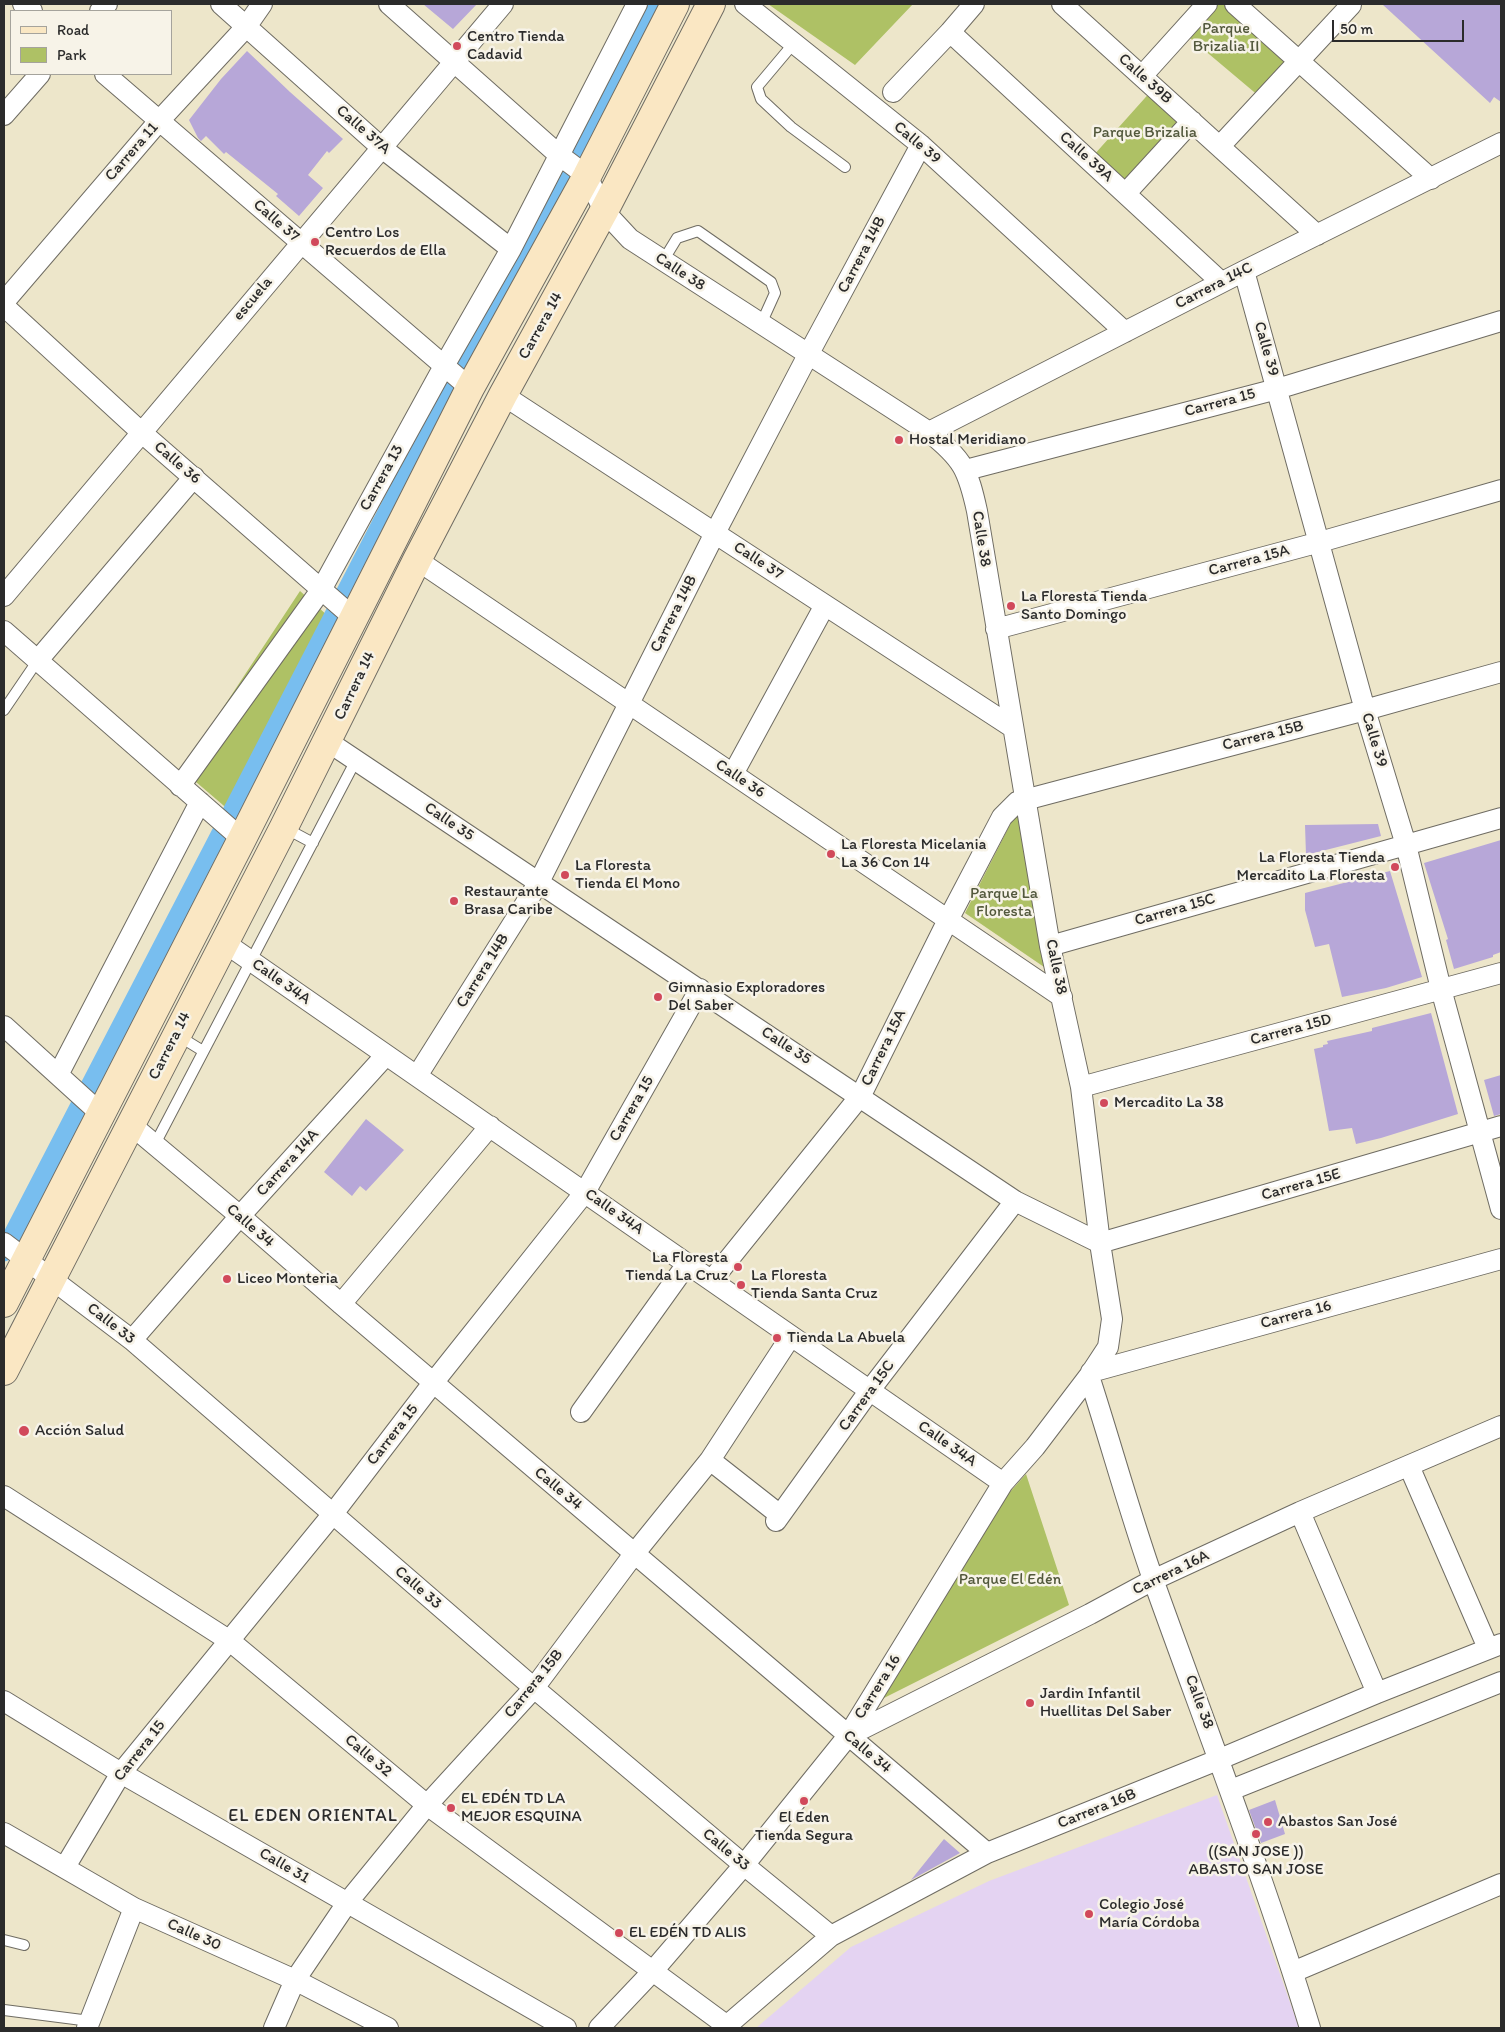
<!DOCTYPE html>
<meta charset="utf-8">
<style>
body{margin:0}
#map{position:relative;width:1505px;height:2032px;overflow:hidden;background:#ede6ca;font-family:Itim,sans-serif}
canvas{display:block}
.frame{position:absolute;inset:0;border:5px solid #2b2b2b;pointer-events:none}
.legend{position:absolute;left:10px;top:10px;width:162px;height:65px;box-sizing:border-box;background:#f7f3e8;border:1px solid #a5a39c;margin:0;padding:6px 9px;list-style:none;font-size:15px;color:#2b2b2b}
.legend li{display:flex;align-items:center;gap:10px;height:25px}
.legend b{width:25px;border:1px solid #a5a39c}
.scale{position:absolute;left:1332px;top:20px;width:132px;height:22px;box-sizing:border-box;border:2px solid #2b2b2b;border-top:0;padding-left:6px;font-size:15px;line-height:18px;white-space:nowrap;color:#2b2b2b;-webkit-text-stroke:4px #f7f3e8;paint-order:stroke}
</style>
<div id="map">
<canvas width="1505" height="2032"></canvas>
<div class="frame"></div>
<ul class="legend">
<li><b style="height:6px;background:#fae7c3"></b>Road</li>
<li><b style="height:14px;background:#aec165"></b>Park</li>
</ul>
<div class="scale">50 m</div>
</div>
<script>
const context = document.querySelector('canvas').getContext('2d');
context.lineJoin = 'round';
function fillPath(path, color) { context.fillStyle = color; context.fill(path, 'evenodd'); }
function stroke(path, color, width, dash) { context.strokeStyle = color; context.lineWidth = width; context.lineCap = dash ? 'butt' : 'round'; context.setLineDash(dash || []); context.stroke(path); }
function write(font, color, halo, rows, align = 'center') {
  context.font = font + ' Itim,sans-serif'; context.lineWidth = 5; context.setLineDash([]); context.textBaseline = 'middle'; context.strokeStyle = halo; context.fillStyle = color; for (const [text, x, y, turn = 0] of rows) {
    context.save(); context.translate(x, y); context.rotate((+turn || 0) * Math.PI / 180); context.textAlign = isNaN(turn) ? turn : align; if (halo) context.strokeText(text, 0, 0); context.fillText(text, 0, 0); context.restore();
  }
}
const built = new Path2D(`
 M1217 1795 1299 2028H756L851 1947 989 1881Z`);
const green = new Path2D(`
 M768 4H913L855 65Z
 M1209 4H1223L1291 63 1260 97 1184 33Z
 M1153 89 1187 121 1129 187 1093 156Z
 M300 591 337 624 237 817 182 770Z
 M1018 809 1047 969 965 913Z
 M1026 1474 1069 1605 880 1700 1001 1502Z`);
const canal = new Path2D(`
 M4 1252 467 358 582 152 658 4`);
const building = new Path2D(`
 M423 4H477L453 29Z
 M1382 4H1501V102L1494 97 1490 103Z
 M247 51 290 92 343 139 329 153 327 151 308 175 323 188 299 216 276 196 278 194 226 152 224 154 206 136 201 141 198 138 189 120 221 79Z
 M1378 824 1381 836 1306 855 1305 825Z
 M1501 840V952L1493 955V957L1454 969 1446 940 1448 939 1424 863Z
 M1390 871 1422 977 1386 988 1342 997 1329 944 1315 947 1305 910V893Z
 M1431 1013 1458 1114 1381 1138 1356 1144 1352 1128 1329 1131 1314 1049 1323 1047V1045L1328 1044 1327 1041 1372 1031V1028Z
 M1501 1075V1114L1494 1116 1484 1080Z
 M366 1119 404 1150 366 1191 360 1186 352 1196 324 1172Z
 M1275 1800 1285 1834 1261 1843 1249 1810Z
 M944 1839 960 1853 911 1880Z`);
const service = new Path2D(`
 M794 43 757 87 761 99 791 127 845 167
 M663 261 677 238 698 231 771 282 775 293 761 324
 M4 710 38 660
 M285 828 313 843
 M177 1035 203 1051
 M154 1146 356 760
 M4 1940 24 1945
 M4 2010 90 2021`);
const minor = new Path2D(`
 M23 4 32 11
 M221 4 382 148 511 249
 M389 4 559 155 587 176 604 211 630 239 929 432C963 459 968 470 977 511L1050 946 1081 1087 1100 1243 1112 1319 1108 1347 1089 1376 1035 1447 1003 1483 848 1736 744 1865 652 1972 599 2028
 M745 4 921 145 1125 332
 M1062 4 1317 235
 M1235 4 1431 179
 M100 11 107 4
 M950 32 1221 282
 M105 74 470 388
 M1142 76 1207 4
 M893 92 950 32 974 4
 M4 115 40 74
 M1220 146 1351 5
 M1126 193 1192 121
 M1244 271 1365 710 1406 845 1441 989 1501 1209
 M4 302 159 121 246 27 262 4
 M4 306 141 432 354 618
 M503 395 1012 727
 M929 432 1244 271 1501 143
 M966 470 1277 389 1501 321
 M417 560 1062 997
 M4 596 503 4
 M996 629 1320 542 1501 490
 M4 631 242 839
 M38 660 194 477
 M327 741 1015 1201 1100 1243 1501 1126
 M733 774 825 605
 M180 786 321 590 444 366 511 249 637 4
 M225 943 1003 1483
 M1050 946 1501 818
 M4 1026 100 1113
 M58 1075 200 802
 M417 1076 539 882 715 533 808 355 921 145
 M1081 1087 1501 973
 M130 1124 240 1216 341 1304 987 1853
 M4 1243 132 1340 534 1688 744 1865 831 1936
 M712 1280 861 1095 948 920 1002 817 1017 802 1365 710 1501 672
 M341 1304 490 1126
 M132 1340 240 1216 386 1055
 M1091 1372 1501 1259
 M1089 1376C1111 1444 1130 1514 1154 1582 1207 1730 1264 1877 1310 2028
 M581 1412 687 1264
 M710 1460 780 1515
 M1409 1466 1488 1648
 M4 1496 230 1641 427 1805 726 2025
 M1300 1512 1377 1693
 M776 1521 870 1390 1015 1201
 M4 1701 121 1773 566 2028
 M848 1736 1090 1614 1153 1580 1300 1512 1501 1426
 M1231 1790 1501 1682
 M4 1833 134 1908 295 1980 388 2028
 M65 1867 121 1773 332 1515 433 1383 585 1192 700 989
 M1293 1972 1501 1884
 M87 2028 134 1908
 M274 2028 295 1980 347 1903 427 1805 534 1688 634 1554 710 1460 791 1336
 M724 2028 831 1936 987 1853 1220 1759 1377 1693 1501 1644`);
const secondary = new Path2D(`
 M4 1303 242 839 470 388 587 176 675 4
 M4 1371 284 827 417 560 503 395 604 211 711 4`);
const markers = [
 [457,46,5,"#d1495b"],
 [315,242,5,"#d1495b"],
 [899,440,5,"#d1495b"],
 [1011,606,5,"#d1495b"],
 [831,854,5,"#d1495b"],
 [1395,867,5,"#d1495b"],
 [565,875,5,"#d1495b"],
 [454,901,5,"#d1495b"],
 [658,997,5,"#d1495b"],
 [1104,1103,5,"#d1495b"],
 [738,1267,5,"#d1495b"],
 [227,1279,5,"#d1495b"],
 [741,1285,5,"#d1495b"],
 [777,1338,5,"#d1495b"],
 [24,1431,6,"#d1495b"],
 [1030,1703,5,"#d1495b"],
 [804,1801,5,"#d1495b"],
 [451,1808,5,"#d1495b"],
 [1268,1822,5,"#d1495b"],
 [1256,1834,5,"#d1495b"],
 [1089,1914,5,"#d1495b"],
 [619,1933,5,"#d1495b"]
];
const parkNames = [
 ["Parque",1226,29],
 ["Brizalia II",1226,47],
 ["Parque Brizalia",1145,133],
 ["Parque La",1004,894],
 ["Floresta",1004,912],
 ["Parque El Edén",1010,1580]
];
const poiNames = [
 ["Centro Tienda",467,37],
 ["Cadavid",467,55],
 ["Centro Los",325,233],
 ["Recuerdos de Ella",325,251],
 ["Hostal Meridiano",909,440],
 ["La Floresta Tienda",1021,597],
 ["Santo Domingo",1021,615],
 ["La Floresta Micelania",841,845],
 ["La 36 Con 14",841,863],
 ["La Floresta Tienda",1385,858,"right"],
 ["Mercadito La Floresta",1385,876,"right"],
 ["La Floresta",575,866],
 ["Tienda El Mono",575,884],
 ["Restaurante",464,892],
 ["Brasa Caribe",464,910],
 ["Gimnasio Exploradores",668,988],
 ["Del Saber",668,1006],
 ["Mercadito La 38",1114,1103],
 ["La Floresta",728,1258,"right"],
 ["Tienda La Cruz",728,1276,"right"],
 ["La Floresta",751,1276],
 ["Tienda Santa Cruz",751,1294],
 ["Liceo Monteria",237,1279],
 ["Tienda La Abuela",787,1338],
 ["Acción Salud",35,1431],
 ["Jardin Infantil",1040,1694],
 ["Huellitas Del Saber",1040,1712],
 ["EL EDÉN TD LA",461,1799],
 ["MEJOR ESQUINA",461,1817],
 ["El Eden",804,1818,"center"],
 ["Tienda Segura",804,1836,"center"],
 ["Abastos San José",1278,1822],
 ["((SAN JOSE ))",1256,1852,"center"],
 ["ABASTO SAN JOSE",1256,1870,"center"],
 ["Colegio José",1099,1905],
 ["María Córdoba",1099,1923],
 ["EL EDÉN TD ALIS",629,1933]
];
const streetNames = [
 ["Calle 39B",1145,79,42],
 ["Calle 37A",363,130,41],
 ["Calle 39",917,143,40],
 ["Carrera 11",132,152,-49],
 ["Calle 39A",1086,157,42],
 ["Calle 37",276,221,41],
 ["Carrera 14B",862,255,-62],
 ["Calle 38",680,272,33],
 ["Carrera 14C",1214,286,-27],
 ["escuela",253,299,-50],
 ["Carrera 14",541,326,-61],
 ["Calle 39",1266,349,74],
 ["Carrera 15",1220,403,-15],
 ["Calle 36",177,463,41],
 ["Carrera 13",382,478,-61],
 ["Calle 38",981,539,81],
 ["Calle 37",758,561,33],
 ["Carrera 15A",1249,561,-15],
 ["Carrera 14B",674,614,-63],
 ["Carrera 14",355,686,-64],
 ["Carrera 15B",1263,736,-14],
 ["Calle 39",1374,740,73],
 ["Calle 36",740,779,34],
 ["Calle 35",449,822,34],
 ["Carrera 15C",1175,910,-16],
 ["Calle 38",1056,967,78],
 ["Carrera 14B",483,971,-58],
 ["Calle 34A",281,982,35],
 ["Carrera 15D",1291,1030,-15],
 ["Carrera 14",170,1046,-63],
 ["Calle 35",786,1046,33],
 ["Carrera 15A",884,1048,-64],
 ["Carrera 15",632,1109,-60],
 ["Carrera 14A",288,1163,-48],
 ["Carrera 15E",1301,1185,-16],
 ["Calle 34A",614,1212,35],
 ["Calle 34",250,1226,41],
 ["Carrera 16",1296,1315,-15],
 ["Calle 33",111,1324,38],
 ["Carrera 15C",867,1396,-54],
 ["Carrera 15",393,1435,-52],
 ["Calle 34A",947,1444,35],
 ["Calle 34",558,1489,40],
 ["Carrera 16A",1171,1573,-26],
 ["Calle 33",418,1588,41],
 ["Carrera 15B",534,1684,-51],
 ["Carrera 16",878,1687,-58],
 ["Calle 38",1199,1702,70],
 ["Carrera 15",140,1751,-52],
 ["Calle 34",867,1752,40],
 ["Calle 32",368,1756,40],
 ["Carrera 16B",1097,1809,-22],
 ["Calle 33",726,1850,40],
 ["Calle 31",284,1866,30],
 ["Calle 30",194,1935,24]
];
const neighbourhoodNames = [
 ["EL EDEN ORIENTAL",313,1816]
];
fillPath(built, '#e4d3f2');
fillPath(green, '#aec165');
stroke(canal, '#78beef', 19);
fillPath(building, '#b7a7d8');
stroke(service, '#6f6c63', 12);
stroke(minor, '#6f6c63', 22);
stroke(secondary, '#6f6c63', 30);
stroke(service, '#fff', 10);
stroke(minor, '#fff', 20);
stroke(secondary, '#fae7c3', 28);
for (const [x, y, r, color] of markers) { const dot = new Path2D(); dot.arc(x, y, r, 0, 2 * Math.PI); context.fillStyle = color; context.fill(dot); stroke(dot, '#f7f3e8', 2); }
write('16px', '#52583c', '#f7f3e8', parkNames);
write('16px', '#2b2b2b', '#f7f3e8', poiNames, 'left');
write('16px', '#2b2b2b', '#f7f3e8', streetNames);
context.letterSpacing = '1px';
write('18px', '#2b2b2b', '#f7f3e8', neighbourhoodNames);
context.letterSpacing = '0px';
</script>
